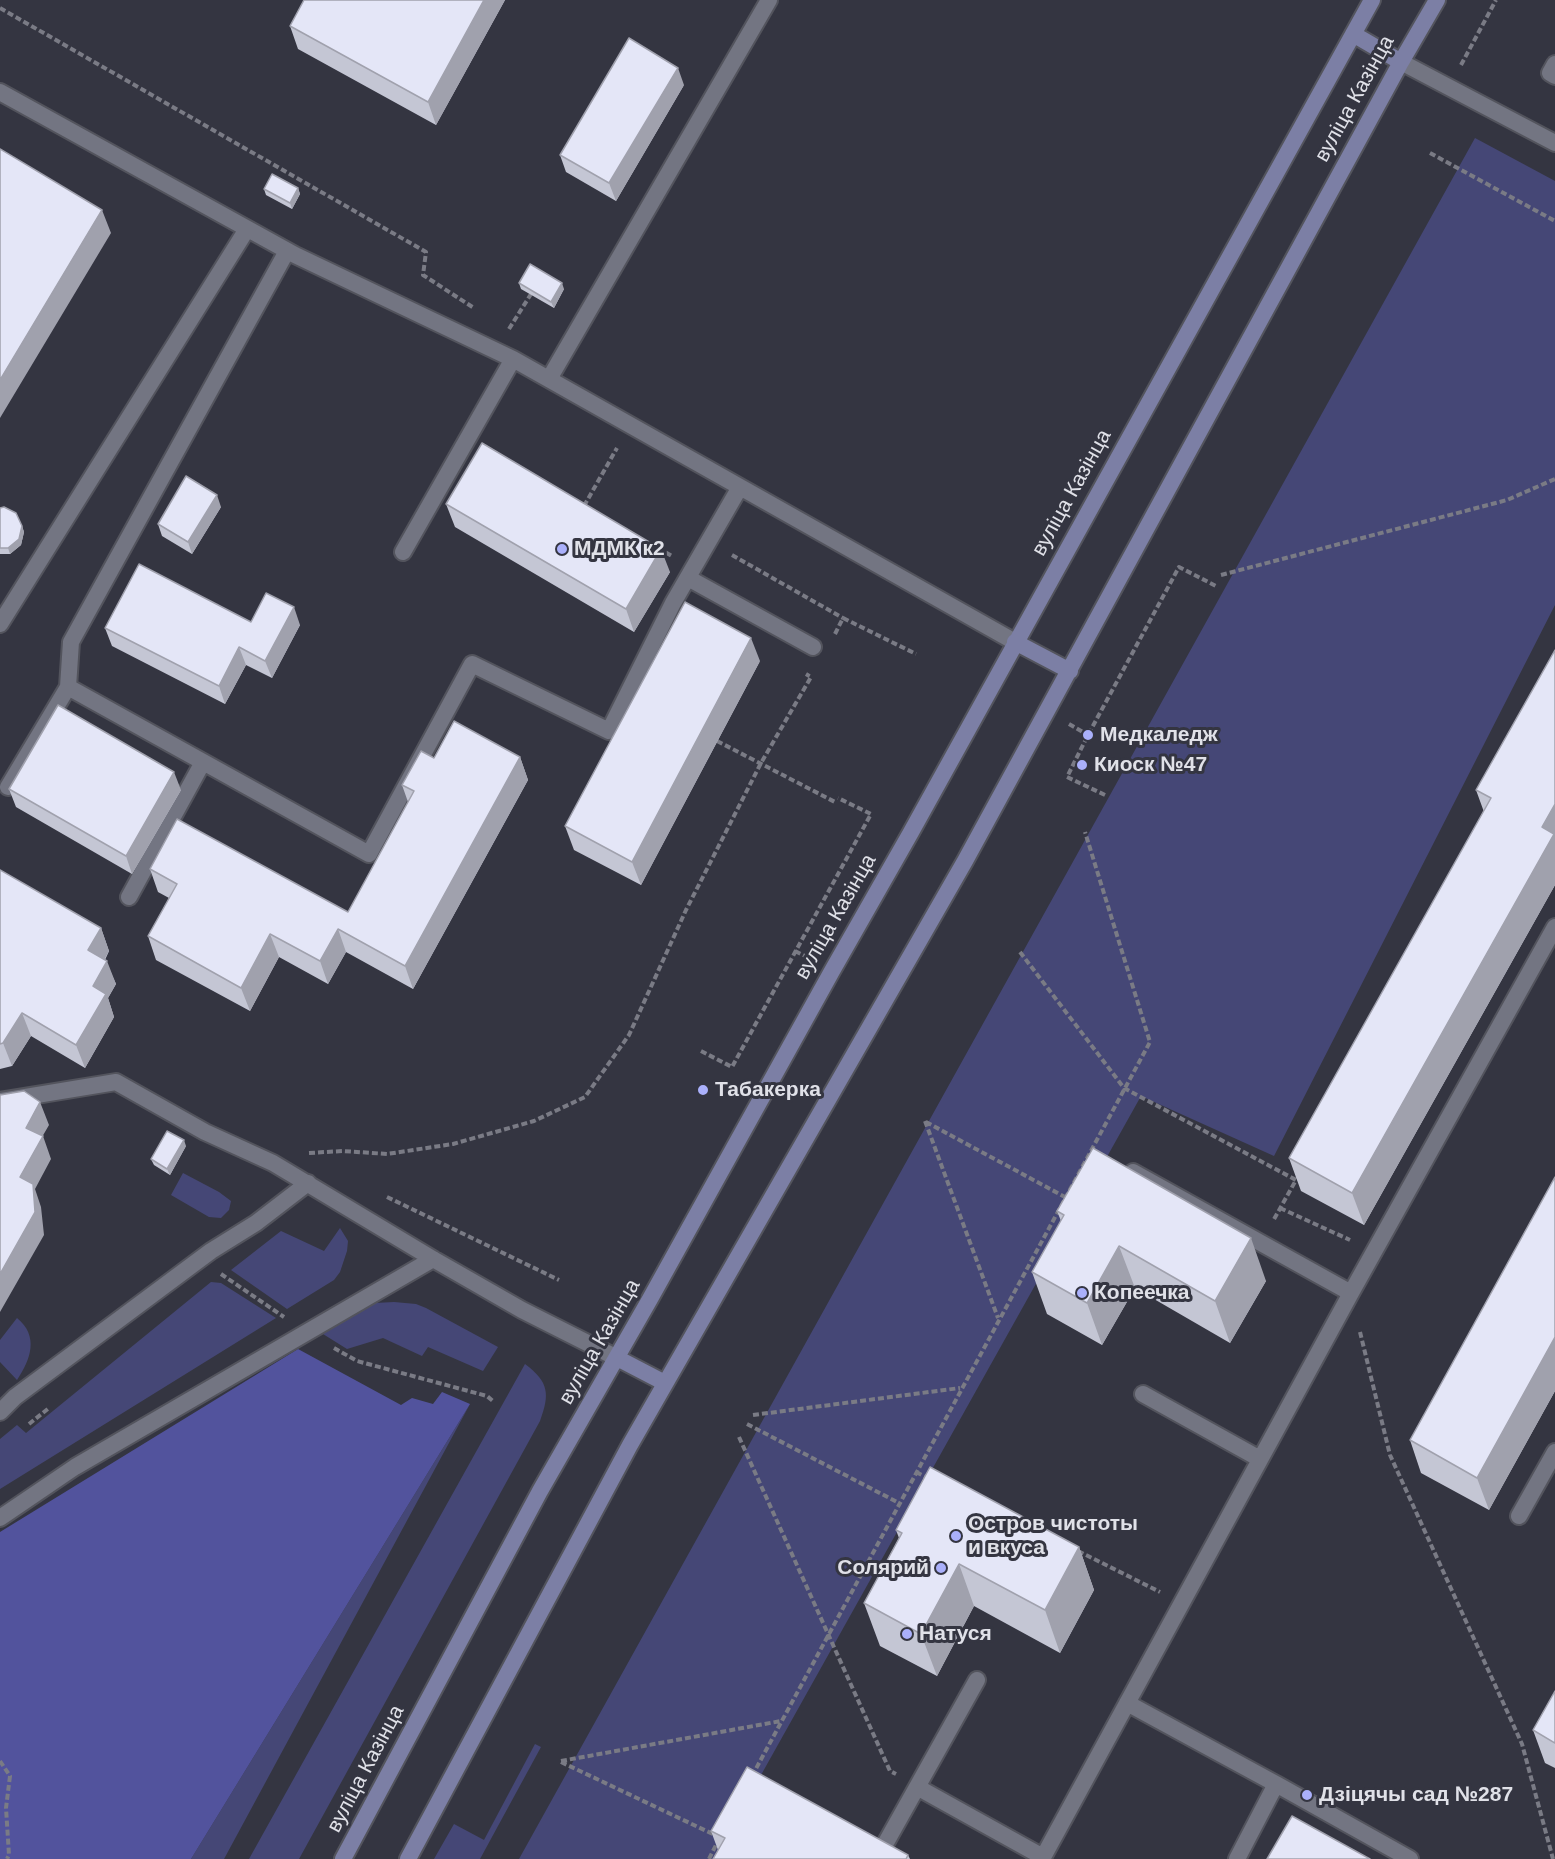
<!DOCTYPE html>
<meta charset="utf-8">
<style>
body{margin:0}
canvas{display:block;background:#343541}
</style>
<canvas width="1555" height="1859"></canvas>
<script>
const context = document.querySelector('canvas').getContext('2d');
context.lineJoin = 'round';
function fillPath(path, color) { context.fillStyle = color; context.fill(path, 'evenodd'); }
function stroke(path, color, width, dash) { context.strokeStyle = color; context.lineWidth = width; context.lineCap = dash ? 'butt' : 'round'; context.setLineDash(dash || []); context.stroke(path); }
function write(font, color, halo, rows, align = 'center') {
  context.font = font + ' Arial,sans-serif'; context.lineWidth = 6; context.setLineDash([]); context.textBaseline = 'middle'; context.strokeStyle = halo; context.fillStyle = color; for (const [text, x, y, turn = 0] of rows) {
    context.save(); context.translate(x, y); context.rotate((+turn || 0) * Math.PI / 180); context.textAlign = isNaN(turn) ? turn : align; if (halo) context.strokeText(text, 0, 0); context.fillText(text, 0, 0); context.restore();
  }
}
const green = new Path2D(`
 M1475 138 1555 181V605L1274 1156 1141 1096 714 1859H519Z
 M183 1173 219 1192 231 1201 229 1210 221 1218 209 1217 171 1195Z
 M340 1228 348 1241 347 1251 340 1272 334 1280 287 1309 231 1270 281 1231 324 1251Z
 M211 1282 221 1283 276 1318 0 1489V1439L17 1425 26 1433Z
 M394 1302 416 1304 426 1308 498 1347 483 1371 428 1347 422 1356 383 1338 347 1349 323 1334 375 1303Z
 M17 1318C39 1336 31 1359 17 1380L0 1362V1340Z
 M525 1364C549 1382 550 1394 540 1421L299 1859H249Z
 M470 1404 224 1859H191Z
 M535 1744 541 1747 480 1859H434L454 1824 484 1840Z`);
const forest = new Path2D(`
 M298 1349 401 1405 412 1398 433 1404 442 1392 470 1404 191 1859H0V1532Z`);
const path = new Path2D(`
 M0 8 426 252 423 275 474 308
 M1461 65 1496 0
 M1430 153 1555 221
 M509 329 531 294
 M584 506 617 448
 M658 548 672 556
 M732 555 843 618
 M1221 575 1507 500 1555 479
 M835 634 843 618 916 654
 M1069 724 1088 735
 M717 741 835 802
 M1105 795 1067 777 1088 735 1179 567 1216 586
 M795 951 811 959
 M1020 952 1124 1088 1296 1180 1273 1221
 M701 1051 732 1067 871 814 838 798
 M925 1121 998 1318
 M926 1122 1065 1197
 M309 1153 343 1151 387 1154 453 1144 534 1121 585 1097 629 1035 686 910 761 763 811 677 806 674
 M387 1197 559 1280
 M1280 1208 1350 1240
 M221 1274 284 1317
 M1360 1332 1390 1455 1522 1744 1553 1859
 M334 1348 357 1361 487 1396 494 1402
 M753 1415 960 1388
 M29 1424 49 1408
 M747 1424 899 1503
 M739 1437 890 1771 896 1774
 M916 1472 928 1478
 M1078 1551 1160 1592
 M0 1761 10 1776 6 1808 9 1855 7 1859
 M561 1761 781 1721
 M561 1762 717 1836
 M752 1776 1150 1042 1085 832
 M709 1859 718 1841`);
const service = new Path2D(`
 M1555 64 1550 73 1555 76
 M0 92 295 255 513 359 1015 642
 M549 379 769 0
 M403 552 513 359
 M688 578 813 647
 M0 624 247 229
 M68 687 369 854 472 664 609 731 673 603 740 487
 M8 787 68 687 71 642 287 251
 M129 897 203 762
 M0 1101 116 1082 205 1132 273 1163 433 1259 522 1310 617 1358
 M1133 1172 1351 1293
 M1143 1394 1260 1459
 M0 1412 15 1397 211 1251 256 1223 308 1183
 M1519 1516 1555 1452
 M0 1518 75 1467 433 1259
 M1127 1703 1276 1784
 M917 1787 1043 1857
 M884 1846 977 1680
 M1042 1859 1351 1293 1555 927
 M1237 1859 1276 1784 1410 1859`);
const tertiary = new Path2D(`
 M1401 62 1555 143`);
const secondary = new Path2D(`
 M1353 34 1401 62
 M1015 642 1070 671
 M617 1358 665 1383
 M343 1859 540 1491 650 1299 832 971 910 834 1372 0
 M408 1859 630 1445 965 861 1401 62 1437 0`);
const wall = new Path2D(`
 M304 0H505L436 125 298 49 290 26Z
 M684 85 616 201 566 172 560 155Z
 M298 188 300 194 292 209 266 195 264 189Z
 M519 283 564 289 554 308 521 289Z
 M446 504 670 572 634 632 455 527Z
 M221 507 192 554 162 536 158 524Z
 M0 508 22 526 24 532 21 545 10 554H0Z
 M251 622 300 625 272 678 246 665 225 704 112 646 105 628Z
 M1555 650V885L1364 1225 1301 1191 1289 1158 1484 812 1476 790Z
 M760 661 641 885 574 850 565 826Z
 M520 757 528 780 413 989 346 952 328 984 279 957 250 1011 156 960 148 936 169 898 158 892 150 869 348 912 408 802 402 785 434 758Z
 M9 789 181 790 132 874 16 807Z
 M0 870 101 928 109 951 105 960 116 984 108 998 114 1017 85 1068 31 1036 12 1066 0 1069Z
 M186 1146 170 1175 154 1165 151 1159Z
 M1555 1177V1391L1489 1510 1421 1473 1410 1440Z
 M1057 1211 1266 1281 1230 1343 1135 1288 1102 1345 1047 1314 1032 1272 1061 1221Z
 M896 1530 1079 1547 1094 1590 1060 1653 974 1606 937 1676 880 1646 864 1603 899 1538Z
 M1555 1691V1768L1545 1763 1533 1730Z
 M711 1831 908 1855 910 1859H713L718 1850Z`);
const shadedWall = new Path2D(`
 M484 0H505L436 125 428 102Z
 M678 68 684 85 616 201 609 183Z
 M298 188 300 194 292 209 290 203Z
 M102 210 111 233 0 418V380Z
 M562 283 564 289 554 308 551 302Z
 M217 495 221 507 192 554 188 542Z
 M22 526 24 532 21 545 10 554 8 548Z
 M661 549 670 572 634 632 626 609Z
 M294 607 300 625 272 678 265 661Z
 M751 638 760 661 641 885 632 862Z
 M239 647 246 665 225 704 219 686Z
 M520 757 528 780 413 989 405 966Z
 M174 772 181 790 132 874 126 856Z
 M1555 804V885L1364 1225 1352 1193 1542 827Z
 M101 928 109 951 97 973 88 950Z
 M338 929 346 952 328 984 320 961Z
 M270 934 279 957 250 1011 241 988Z
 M107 961 116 984 108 998 114 1017 85 1068 76 1045 93 986Z
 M22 1013 31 1036 12 1066 3 1043Z
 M40 1102 49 1125 34 1151 26 1128Z
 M43 1136 51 1159 35 1189 41 1207 44 1235 0 1312V1274L20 1177Z
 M184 1140 186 1146 170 1175 167 1169Z
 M1251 1238 1266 1281 1230 1343 1215 1301Z
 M1119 1246 1135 1288 1102 1345 1087 1303Z
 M1555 1337V1391L1489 1510 1477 1478Z
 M1079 1547 1094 1590 1060 1653 1045 1610Z
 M959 1564 974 1606 937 1676 921 1634Z`);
const building = new Path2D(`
 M304 0H484L428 102 290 26Z
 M629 38 678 68 609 183 560 155Z
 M0 149 102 210 0 380Z
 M272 174 298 188 290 203 264 189Z
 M530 264 562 283 551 302 519 283Z
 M482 443 661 549 626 609 446 504Z
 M186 476 217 495 188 542 158 524Z
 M4 507 16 513 22 526 19 539 8 548H0V508Z
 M139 564 251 622 266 593 294 607 265 661 239 647 219 686 105 628Z
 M685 602 751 638 632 862 565 826Z
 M1555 650V804L1542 827 1554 834 1352 1193 1289 1158 1491 798 1476 790Z
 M58 705 174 772 126 856 9 789Z
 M454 721 520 757 405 966 338 929 320 961 270 934 241 988 148 936 177 884 150 869 177 819 348 912 414 791 402 785 421 751 434 758Z
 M0 870 101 928 88 950 107 961 93 986 106 994 76 1045 22 1013 3 1043 0 1044Z
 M24 1091 40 1102 26 1128 43 1136 20 1177 33 1184 35 1212 0 1274V1095Z
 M167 1131 184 1140 167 1169 151 1159Z
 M1093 1148 1251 1238 1215 1301 1119 1246 1087 1303 1032 1272 1064 1215 1057 1211Z
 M1555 1177V1337L1477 1478 1410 1440Z
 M930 1467 1079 1547 1045 1610 959 1564 921 1634 864 1603 902 1533 896 1530Z
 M1555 1691V1743L1533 1730Z
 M747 1767 908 1855 906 1859H713L725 1838 711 1831Z
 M1292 1816 1370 1859H1267Z`);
const markers = [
 [562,549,6,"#aab0fb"],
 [1088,735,6,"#aab0fb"],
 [1082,765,6,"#aab0fb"],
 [703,1090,6,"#aab0fb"],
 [1082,1293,6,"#aab0fb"],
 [956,1536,6,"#aab0fb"],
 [941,1568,6,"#aab0fb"],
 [907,1634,6,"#aab0fb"],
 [1307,1795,6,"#aab0fb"]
];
const streetNames = [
 ["вуліца Казінца",1355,99,-61],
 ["вуліца Казінца",1072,493,-61],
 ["вуліца Казінца",836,917,-60],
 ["вуліца Казінца",600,1342,-60],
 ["вуліца Казінца",366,1769,-62]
];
const poiNames = [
 ["МДМК к2",574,549],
 ["Медкаледж",1100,735],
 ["Киоск №47",1094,765],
 ["Табакерка",715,1090],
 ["Копеечка",1094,1293],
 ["Остров чистоты",968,1524],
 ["и вкуса",968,1548],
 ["Солярий",929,1568,"right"],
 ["Натуся",919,1634],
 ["Дзіцячы сад №287",1319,1795]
];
fillPath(green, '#454776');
fillPath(forest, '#52539d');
stroke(service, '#53545d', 20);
stroke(tertiary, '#53545d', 20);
stroke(secondary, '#53545d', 20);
stroke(path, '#7a7b85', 4, [6, 3]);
stroke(service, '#737582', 16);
stroke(tertiary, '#737582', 16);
stroke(secondary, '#7c7fa5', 16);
fillPath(wall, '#c4c6d4');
fillPath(shadedWall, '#a0a1ad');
fillPath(building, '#e4e6f7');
stroke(building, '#a0a1ad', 1.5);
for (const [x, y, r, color] of markers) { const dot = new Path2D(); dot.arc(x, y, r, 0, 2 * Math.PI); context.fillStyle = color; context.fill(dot); stroke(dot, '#343541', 2); }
write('21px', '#e0e1e8', '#343541', streetNames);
write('bold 21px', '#e0e1e8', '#343541', poiNames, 'left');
</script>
